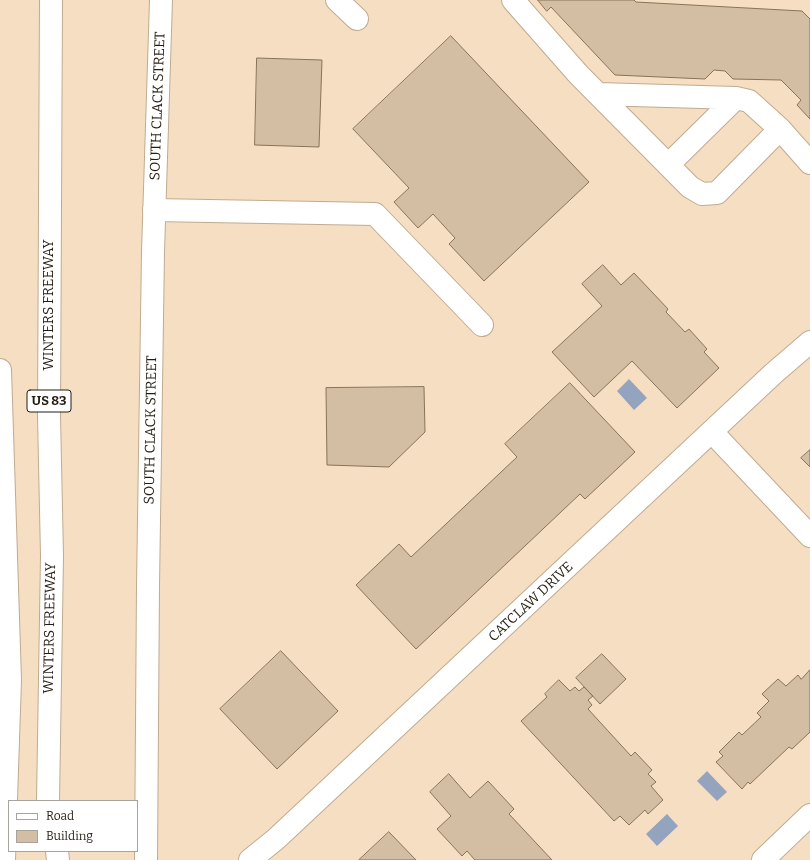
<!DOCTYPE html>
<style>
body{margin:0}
#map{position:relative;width:810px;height:860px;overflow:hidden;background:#f6dec2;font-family:Bitter,serif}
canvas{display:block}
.legend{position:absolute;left:8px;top:800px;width:130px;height:52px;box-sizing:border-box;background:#fff;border:1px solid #a7a4a0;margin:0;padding:5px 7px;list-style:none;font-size:12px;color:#241c11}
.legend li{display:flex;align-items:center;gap:8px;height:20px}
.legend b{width:20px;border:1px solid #a7a4a0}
</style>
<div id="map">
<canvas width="810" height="860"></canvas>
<ul class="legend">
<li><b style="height:5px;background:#fff"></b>Road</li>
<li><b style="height:11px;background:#d3bea4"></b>Building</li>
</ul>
</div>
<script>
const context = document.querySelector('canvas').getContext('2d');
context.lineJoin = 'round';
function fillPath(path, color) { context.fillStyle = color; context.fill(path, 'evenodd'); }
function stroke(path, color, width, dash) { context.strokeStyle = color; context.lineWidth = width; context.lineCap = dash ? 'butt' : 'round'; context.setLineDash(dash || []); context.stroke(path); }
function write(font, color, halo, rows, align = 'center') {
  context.font = font + ' Bitter,serif'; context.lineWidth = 3.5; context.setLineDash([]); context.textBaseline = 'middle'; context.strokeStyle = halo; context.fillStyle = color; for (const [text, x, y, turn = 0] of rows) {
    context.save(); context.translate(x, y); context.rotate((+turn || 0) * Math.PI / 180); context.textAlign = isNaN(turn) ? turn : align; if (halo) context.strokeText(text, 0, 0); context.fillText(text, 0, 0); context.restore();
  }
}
const water = new Path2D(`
 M629 379 647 398 634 410 617 391Z
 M707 771 727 792 717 801 697 781Z
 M667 814 678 826 657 846 646 834Z`);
const building = new Path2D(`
 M538 0H634L636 2 802 11 810 19V119L797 105 801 100 781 80 733 79 725 71 714 70 705 79 615 75 551 7 547 11Z
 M451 36 589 182 484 281 449 244 455 238 433 214 418 228 394 202 409 188 353 129Z
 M257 58 322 60 319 147 255 145Z
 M603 265 621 285 634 273 668 309 666 312 685 332 689 329 707 349 704 352 719 368 677 408 632 361 594 397 552 352 602 306 582 284Z
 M570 383 635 452 585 499 580 494 416 649 356 585 399 544 411 557 517 457 505 444Z
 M424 387 425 432 389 467 327 465 326 388Z
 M810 450V467L801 458Z
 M281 651 338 711 277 769 220 709Z
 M602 654 626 679 600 704 576 678Z
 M810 670V732L792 749 789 747 750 784 748 782 742 789 716 762 723 756 719 752 739 732 742 735 761 717 757 713 769 701 762 694 778 679 786 686 798 675 801 679Z
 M559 680 570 691 575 687 579 691 584 687 593 696 588 700 592 705 588 709 631 756 635 752 652 770 648 774 656 782 651 786 663 800 648 814 645 810 629 825 620 816 614 821 521 721 547 697 545 694Z
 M449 774 470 798 488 781 514 809 509 814 552 860H475L467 851 462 856 437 829 451 816 430 792Z
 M389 832 416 860H359Z`);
const minor = new Path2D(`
 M337 0 357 19
 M513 0 578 74 690 187 702 194 717 193 780 129 810 163
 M598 94 736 98 749 101 780 129
 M668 165 736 98
 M154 210 375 214 482 325
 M712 432 810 536
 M250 860 276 839 774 373 810 342
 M763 860 810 815`);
const major = new Path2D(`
 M146 860 148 586 153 252 161 0`);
const highway = new Path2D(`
 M0 370 10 680 4 860
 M48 801 52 556 49 416 51 0
 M57 851 58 860`);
const shields = [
 [49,401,44]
];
const shieldNames = [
 ["US 83",49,401]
];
const streetNames = [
 ["SOUTH CLACK STREET",158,106,-88],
 ["WINTERS FREEWAY",49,305,-90],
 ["SOUTH CLACK STREET",151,430,-89],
 ["CATCLAW DRIVE",531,602,-43],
 ["WINTERS FREEWAY",50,628,-89]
];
fillPath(water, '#94a4be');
fillPath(building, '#d3bea4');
stroke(building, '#877359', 1);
stroke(minor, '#c1ab90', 24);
stroke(major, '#c1ab90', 24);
stroke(highway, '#c1ab90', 24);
stroke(minor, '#fff', 22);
stroke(major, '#fff', 22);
stroke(highway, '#fff', 22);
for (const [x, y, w] of shields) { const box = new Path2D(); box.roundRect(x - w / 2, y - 11, w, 22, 3); context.fillStyle = '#fff'; context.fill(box); stroke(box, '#241c11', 1); }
write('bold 13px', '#241c11', null, shieldNames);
write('14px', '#241c11', '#fff', streetNames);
</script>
